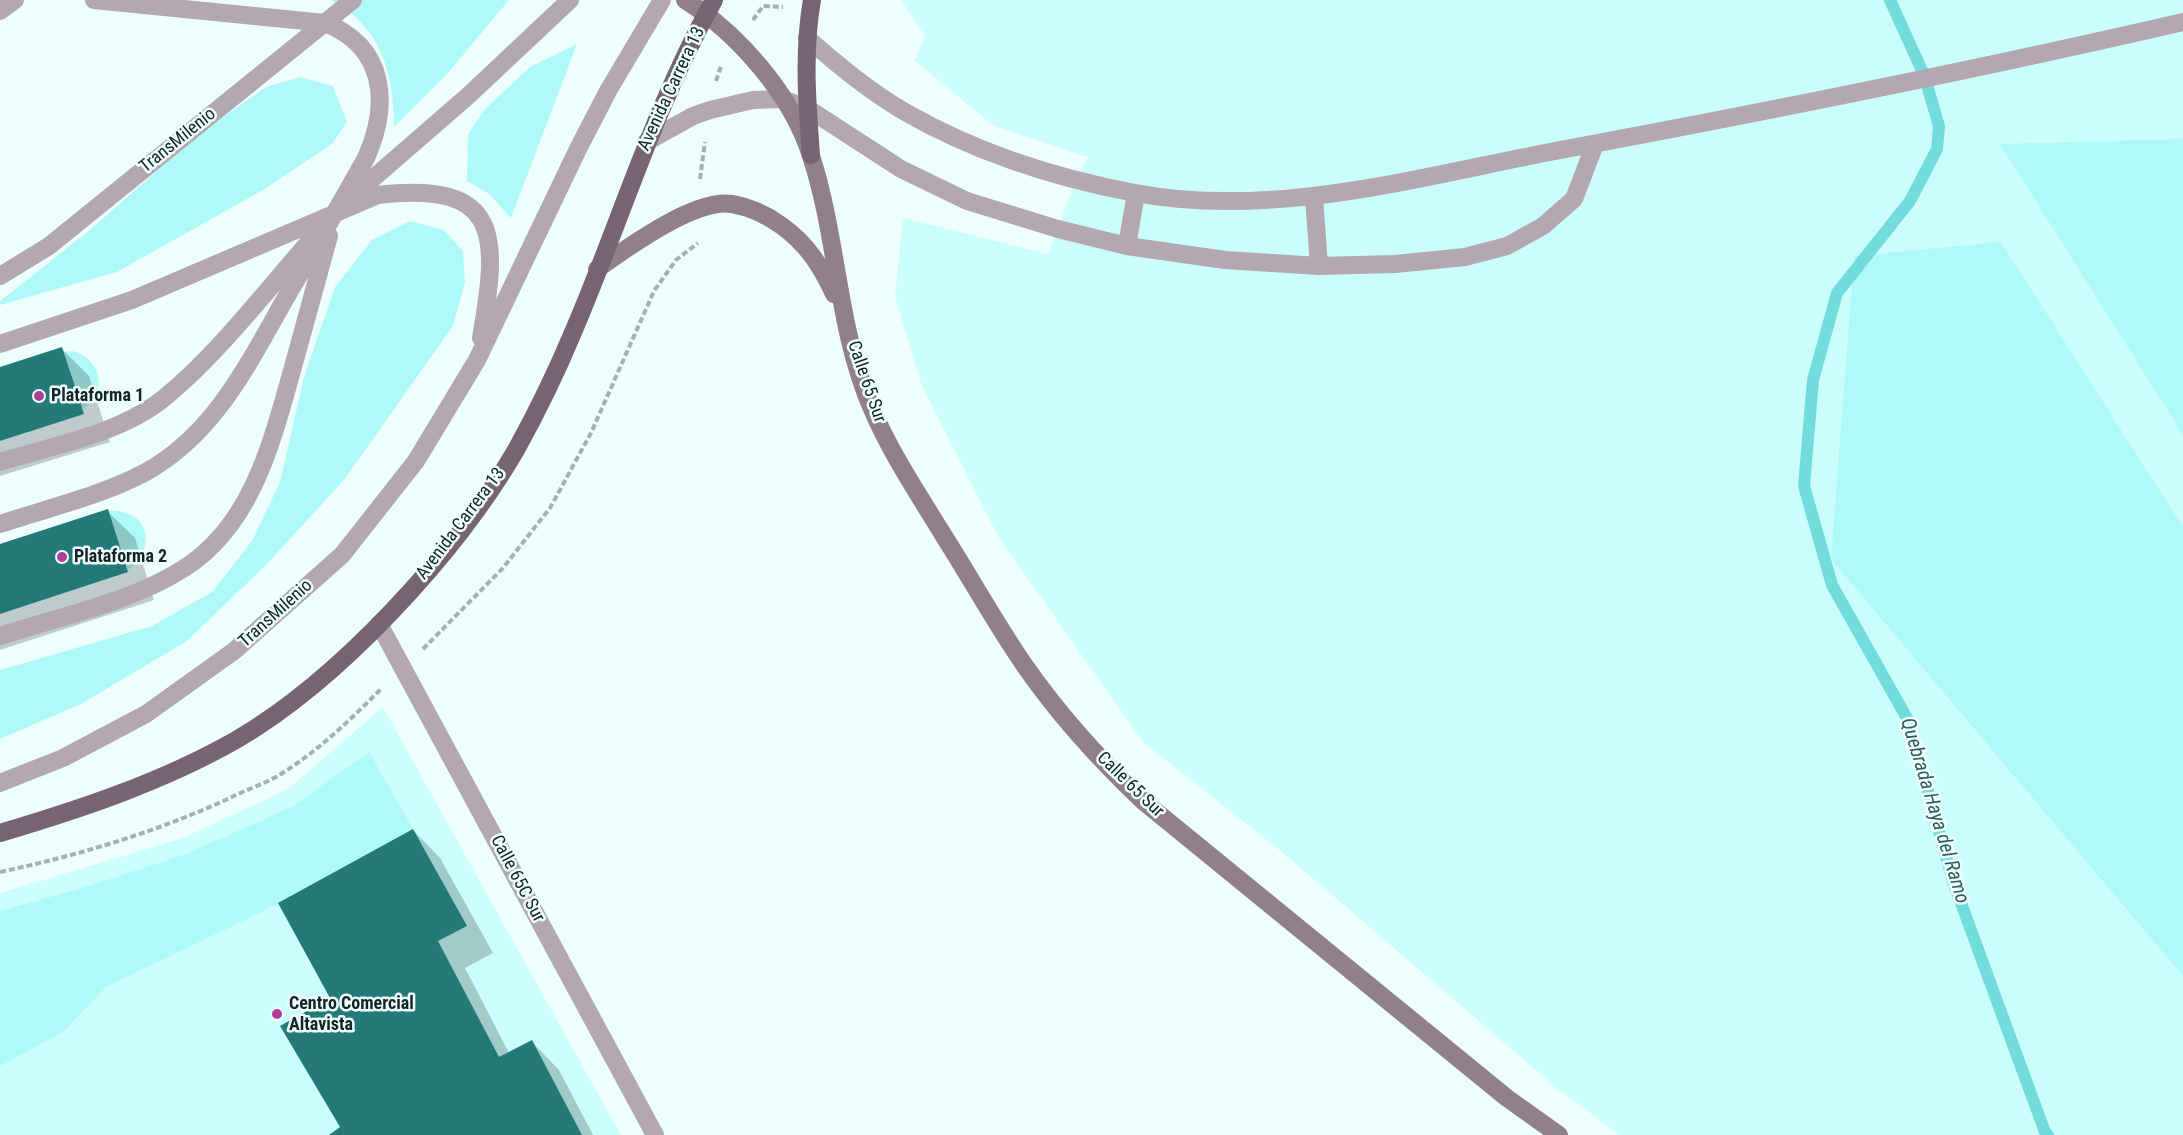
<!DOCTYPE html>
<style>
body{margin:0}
canvas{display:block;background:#eefefd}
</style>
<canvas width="2183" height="1135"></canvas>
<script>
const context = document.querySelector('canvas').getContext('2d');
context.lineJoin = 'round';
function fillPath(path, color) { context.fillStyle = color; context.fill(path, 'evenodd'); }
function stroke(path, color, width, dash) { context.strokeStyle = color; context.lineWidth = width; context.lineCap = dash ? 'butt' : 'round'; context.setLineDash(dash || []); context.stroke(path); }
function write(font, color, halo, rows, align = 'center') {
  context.font = font + ' "Roboto Condensed",sans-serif'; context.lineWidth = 5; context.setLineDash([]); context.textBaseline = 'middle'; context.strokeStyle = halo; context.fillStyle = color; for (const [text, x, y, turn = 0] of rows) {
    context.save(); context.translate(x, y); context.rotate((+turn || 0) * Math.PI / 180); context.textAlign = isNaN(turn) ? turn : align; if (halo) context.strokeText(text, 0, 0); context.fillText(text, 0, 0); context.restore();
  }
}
const built = new Path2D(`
 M901 0H2183V1135H1620L1559 1090 1282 852 1143 742 999 538 922 386 895 296 903 218 1048 254 1076 179 1088 157 994 126 915 61 925 36Z
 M383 707 621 1135H0V893L183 838 288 789Z`);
const green = new Path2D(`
 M331 0H509L448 73 394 127C394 73 381 27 331 0Z
 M577 44 511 218 489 194 467 181 468 134 485 109 530 67Z
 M300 77 333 86 347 122 332 144 263 190 117 272 0 305V301L90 230 195 137 266 87Z
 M2183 139V435L2000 144Z
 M410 221 444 230 463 251 465 283 453 326 344 480 267 564 187 641 81 704 0 739V670L152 626 212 592 252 541 280 482 304 377 335 287 372 240Z
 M2001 242 2183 527V976L1831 559 1854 256Z
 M73 351C103 360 108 393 82 410L64 352Z
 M108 511C148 507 159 548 128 570Z
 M369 752 413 829 278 904 106 987 63 1032 0 1066V911L79 889 186 854 292 807Z`);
const shadow = new Path2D(`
 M62 349 89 376 110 442 0 476V368Z
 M107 511 135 538 154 600 0 650V546Z
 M413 830 440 858 493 953 465 968 509 1053 532 1042 559 1070 593 1135H332L342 1128 332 998Z`);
const stream = new Path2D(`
 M1890 0 1924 75 1939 126 1937 149 1910 201 1837 293 1813 380 1804 486 1832 585 1908 720 1953 881 2045 1132 2048 1135`);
const building = new Path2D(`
 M62 347 84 414 0 441V367Z
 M108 509 128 572 0 614V544Z
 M413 829 467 926 438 941 499 1057 532 1040 582 1135H329L340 1127 280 1026 330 998 278 903Z`);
const path = new Path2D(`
 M753 20 763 6 783 7
 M716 81 721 66
 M700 179 705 142
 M423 649 503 568 550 508 591 433 654 291 676 260 698 243
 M0 872C80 855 156 832 230 798 247 789 268 783 284 772 319 750 351 719 381 689`);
const lane = new Path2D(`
 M0 11 15 0
 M807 38C838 65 869 91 905 112 975 152 1055 178 1135 193 1274 219 1419 177 1555 151 1765 112 1975 70 2183 22
 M646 142 693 116 710 110 753 100 782 99 807 108 901 169 967 201 1058 229 1127 246 1225 260 1319 266 1395 264 1465 257 1507 246 1543 226 1574 199 1595 144
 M1314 197 1319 266
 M347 201 469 95 570 0
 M1127 246 1136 193
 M0 276 49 246 353 0
 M0 344 132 300 378 195C504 180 498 239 481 338
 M0 462C51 446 115 435 159 402 213 360 264 293 310 241
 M0 524C48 508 101 496 146 472 214 434 247 366 284 301 312 253 339 206 366 158 390 104 386 47 325 23L94 0
 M0 636C58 617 131 602 183 569 253 525 272 441 293 367 305 323 317 279 329 236
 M0 783 63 758 146 714 234 651 342 555 416 461 477 360 578 149 608 91 662 0`);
const street = new Path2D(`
 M379 624 655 1135`);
const secondary = new Path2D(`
 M685 0C738 33 792 95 811 156 838 238 837 329 872 409 892 456 921 498 947 541 973 582 997 626 1025 666 1059 715 1100 760 1143 801L1507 1098 1559 1135
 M597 269C627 248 695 198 732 204 750 207 767 215 782 226 807 244 821 266 834 294`);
const primary = new Path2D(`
 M811 155C807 103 803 51 812 0
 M0 833C81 809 162 782 236 740 339 680 456 553 516 450 537 412 557 371 574 330 621 220 655 105 714 0`);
const markers = [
 [39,396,6,"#ad3d99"],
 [62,557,6,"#ad3d99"],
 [277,1014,6,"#ad3d99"]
];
const streetNames = [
 ["Avenida Carrera 13",672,89,-65],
 ["TransMilenio",178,141,-39],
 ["Calle 65 Sur",866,382,71],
 ["Avenida Carrera 13",461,524,-53],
 ["TransMilenio",276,614,-42],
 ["Calle 65 Sur",1130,785,44],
 ["Calle 65C Sur",517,879,62]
];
const poiNames = [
 ["Plataforma 1",51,396],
 ["Plataforma 2",74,557],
 ["Centro Comercial",289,1004],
 ["Altavista",289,1025]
];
const waterNames = [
 ["Quebrada Haya del Ramo",1934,811,73]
];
fillPath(built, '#cafdfc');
fillPath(green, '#affaf8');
fillPath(shadow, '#0003');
stroke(stream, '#71dcdb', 12);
fillPath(building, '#237a79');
stroke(path, '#a2b2b1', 4, [6, 3]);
stroke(lane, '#b3a7b0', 18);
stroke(street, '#b3a7b0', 18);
stroke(secondary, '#917f8c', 18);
stroke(primary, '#786372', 18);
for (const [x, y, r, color] of markers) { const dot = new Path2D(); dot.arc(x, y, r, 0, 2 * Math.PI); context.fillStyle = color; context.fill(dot); stroke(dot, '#eefefd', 2); }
write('18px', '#142323', '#eefefd', streetNames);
write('bold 18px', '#142323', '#eefefd', poiNames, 'left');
write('italic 20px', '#2c5b5a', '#eefefd', waterNames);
</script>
